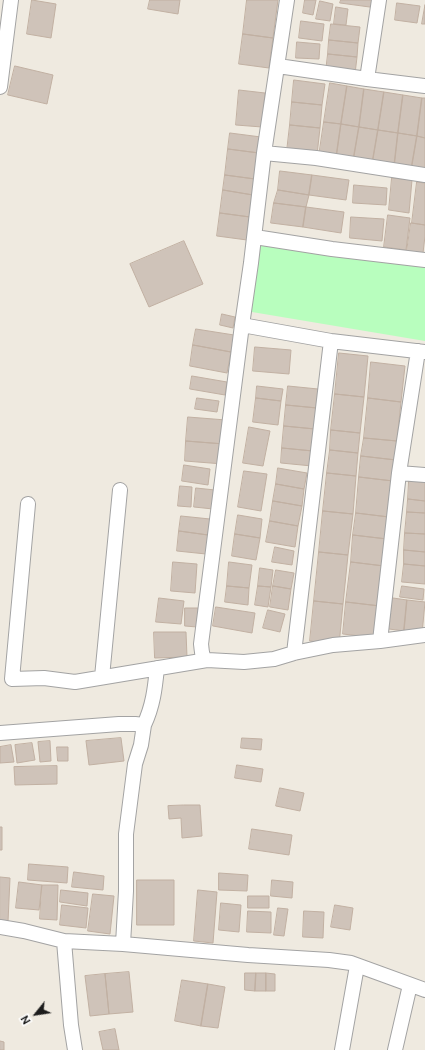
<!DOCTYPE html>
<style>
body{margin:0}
#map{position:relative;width:425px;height:1050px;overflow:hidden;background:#efeae0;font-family:Ubuntu,sans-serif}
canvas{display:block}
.north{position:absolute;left:16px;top:994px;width:40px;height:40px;-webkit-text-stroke:3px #fff;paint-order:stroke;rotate:240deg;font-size:11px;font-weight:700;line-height:16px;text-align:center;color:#1c1c1c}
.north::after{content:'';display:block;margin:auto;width:14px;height:18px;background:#1c1c1c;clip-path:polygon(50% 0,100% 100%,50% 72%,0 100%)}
</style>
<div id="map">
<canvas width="425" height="1050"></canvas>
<div class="north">N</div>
</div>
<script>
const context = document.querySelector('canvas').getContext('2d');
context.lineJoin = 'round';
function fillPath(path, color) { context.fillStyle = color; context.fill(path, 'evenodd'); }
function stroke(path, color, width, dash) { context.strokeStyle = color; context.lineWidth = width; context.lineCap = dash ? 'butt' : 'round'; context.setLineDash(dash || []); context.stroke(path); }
const park = new Path2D(`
 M257 237 425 260V341L246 311Z`);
const building = new Path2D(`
 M32 0 56 4 51 38 27 34Z
 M150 0H180L178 14 148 9Z
 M247 0H278L273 38 243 34Z
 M305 0H316L313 15 303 13Z
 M341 0H378L377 8 340 3Z
 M320 1 333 4 330 21 316 19Z
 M397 3 420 6 417 23 395 20Z
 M425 5V24H422Z
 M336 7 348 9 346 25 334 24Z
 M301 21 324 24 322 41 299 38Z
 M331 24 360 27 358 43 329 40Z
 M243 34 273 38 269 68 239 64Z
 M329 40 358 43 357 57 328 54Z
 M297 42 320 44 319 59 296 58Z
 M328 54 357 57 355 74 326 71Z
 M15 66 53 75 47 104 8 95Z
 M294 80 325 84 322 105 292 102Z
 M330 83 347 86 341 124 324 122Z
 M347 86 364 89 359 127 341 124Z
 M364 89 384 92 378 130 359 127Z
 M239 90 265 93 262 127 236 125Z
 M384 92 403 95 398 133 378 130Z
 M403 95 422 98 417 136 398 133Z
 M422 98H425V138L417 136Z
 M292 102 322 105 320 128 290 125Z
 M324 122 341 124 336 159 319 156Z
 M341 124 359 127 353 162 336 159Z
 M290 125 320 128 317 155 287 151Z
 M359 127 378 130 372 165 353 162Z
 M378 130 398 133 394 168 372 165Z
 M230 133 261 137 259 153 228 149Z
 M398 133 417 136 411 171 394 168Z
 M417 136 425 138V173L411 171Z
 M228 149 259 153 255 179 225 175Z
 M280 171 312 175 309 195 278 190Z
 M225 175 255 179 253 195 223 190Z
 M312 175 349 180 346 200 309 195Z
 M392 178 412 180 409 213 389 210Z
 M417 182 425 183V225L412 223Z
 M354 185 387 188 386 205 353 203Z
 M223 190 253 195 250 217 220 213Z
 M278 190 309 195 306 207 274 203Z
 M274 203 306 207 303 227 271 223Z
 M306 207 344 212 341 233 303 227Z
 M220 213 250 217 247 240 217 236Z
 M388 215 410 218 406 250 384 247Z
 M351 217 384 219 382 241 350 238Z
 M411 223 425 225V236L423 253 407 251Z
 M184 241 203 284 149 307 130 264Z
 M222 314 235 317 233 328 220 325Z
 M196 329 234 335 231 352 193 345Z
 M193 345 231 352 227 373 190 366Z
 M255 347 291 350 289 374 253 371Z
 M339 353 368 356 364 397 335 394Z
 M371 362 405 366 401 402 368 398Z
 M192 376 227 382 225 395 190 389Z
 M257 386 283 389 281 401 256 398Z
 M288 386 318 389 317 408 286 405Z
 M335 394 364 397 360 433 331 430Z
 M197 398 219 401 217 412 195 409Z
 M256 398 281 401 278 425 253 422Z
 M368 398 401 402 397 441 364 438Z
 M286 405 317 408 315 429 284 426Z
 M188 417 226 420 224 444 186 441Z
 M284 426 315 429 313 451 282 448Z
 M249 427 270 431 263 466 243 463Z
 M331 430 360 433 358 453 330 450Z
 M364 438 397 441 396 460 361 456Z
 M186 441 224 444 223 464 185 461Z
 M282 448 313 451 312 466 281 463Z
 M330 450 358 453 356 476 327 473Z
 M361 456 396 460 393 481 359 477Z
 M184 465 210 469 208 485 182 481Z
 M278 468 307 473 304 489 276 484Z
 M244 471 267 474 261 511 238 507Z
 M327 473 356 476 353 514 323 511Z
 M359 477 393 481 389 517 356 513Z
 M409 481 425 482V501L408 499Z
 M276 484 304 489 302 506 273 501Z
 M180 486 192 487 191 507 178 506Z
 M196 488 215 490 213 509 194 507Z
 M408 499 425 501V513L407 512Z
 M273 501 302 506 298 526 270 521Z
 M323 511 353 514 348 555 319 552Z
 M407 512 425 513V534L405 533Z
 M356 513 389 517 387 539 353 535Z
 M238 515 262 519 260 538 235 534Z
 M181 516 210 519 208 535 179 531Z
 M270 521 298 526 295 547 266 542Z
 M179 531 208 535 206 554 177 551Z
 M405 533 425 534V552L404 550Z
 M235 534 260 538 256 560 232 556Z
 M353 535 387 539 384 566 351 562Z
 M275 547 294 551 292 565 272 562Z
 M404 550 425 552V566L404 564Z
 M319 552 348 555 343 604 314 601Z
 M173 562 197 564 195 593 171 591Z
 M229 562 252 565 249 588 227 586Z
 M351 562 384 566 380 606 346 602Z
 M404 564 425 566V584L402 582Z
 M260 568 273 570 271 587 258 586Z
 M276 570 294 573 291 589 273 586Z
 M227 586 249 588 248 605 225 602Z
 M258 586 271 587 268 607 255 605Z
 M273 586 291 589 288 610 270 607Z
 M402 586 424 589 423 600 400 597Z
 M159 598 184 601 181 624 156 622Z
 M393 598 407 600 404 631 389 629Z
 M407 600 425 602 422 634 404 631Z
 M314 601 343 604 339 645 310 641Z
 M346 602 380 606 377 638 343 634Z
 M216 607 255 613 252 633 213 626Z
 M185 608H198L197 627 185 626Z
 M268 610 285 614 280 632 263 628Z
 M154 632H186L187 657 155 658Z
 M121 738 124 761 89 765 86 741Z
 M242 738 262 739 261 750 241 748Z
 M50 741 51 761 40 762 38 742Z
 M32 743 35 760 17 763 15 745Z
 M11 745 14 762 0 763V747Z
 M57 747H68V761H58Z
 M237 765 263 769 261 782 235 778Z
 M57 766V784L15 785 14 767Z
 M280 788 304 793 300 811 276 806Z
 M184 805H200L202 836 182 838 181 818 169 819 168 806Z
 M0 827H2V850H0Z
 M252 829 292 835 289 855 249 849Z
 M29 864 68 867 67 883 28 880Z
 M74 872 104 876 103 890 72 887Z
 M219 873 248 875 247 891 219 890Z
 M0 877 10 878 8 922 0 921Z
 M137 880H174V925H137Z
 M272 880 293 882 292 898 271 896Z
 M19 882 42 885 39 910 16 908Z
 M42 885H58L57 920 40 919Z
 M61 890 88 893 87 906 60 902Z
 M198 890 217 892 213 943 194 941Z
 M93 894 114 896 110 934 88 931Z
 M248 896H269V908H248Z
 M221 903 241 905 239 932 219 930Z
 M62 905 88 908 86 928 60 925Z
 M335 905 353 908 350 930 331 927Z
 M278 908 288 909 284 936 274 935Z
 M248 911 271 912V933L247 932Z
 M304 911 324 912 323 938 303 937Z
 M129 972 133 1012 109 1014 105 974Z
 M245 973H256L255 991 245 990Z
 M256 973H266V991H255Z
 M266 973 275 974V991H266Z
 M105 974 109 1014 90 1016 85 976Z
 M182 980 208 984 201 1026 175 1021Z
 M208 984 225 987 218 1028 201 1026Z
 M115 1029 119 1050H103L99 1032Z
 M0 1041 4 1042V1050H0Z`);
const street = new Path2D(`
 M287 0 264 153 251 263 242 325 201 644C202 650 201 657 207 660L244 662 274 659 294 653 333 645 380 641 425 635
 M278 66 367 79 425 86
 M367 79 379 0
 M0 87 11 0
 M264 153 316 158 425 175
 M255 237 332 249 425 260
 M242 325 331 341 425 352
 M399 473 425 475
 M28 504 12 679 44 678 75 682 207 660
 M380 641 399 473 418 351
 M294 653 331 341
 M102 677 120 490
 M144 725C153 706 155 688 157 668
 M0 733 119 724H135L144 725 141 745 135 764 126 834V891L123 944
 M0 927 24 931 64 941 123 944 248 955 329 960 351 963 425 990
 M64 941 71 1025 75 1050
 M342 1050 357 966
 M395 1050 410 985`);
fillPath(park, '#b8febe');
fillPath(building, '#cfc3b9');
stroke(building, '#c1b0a2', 1);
stroke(street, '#a3a3a3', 16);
stroke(street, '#fff', 14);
</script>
